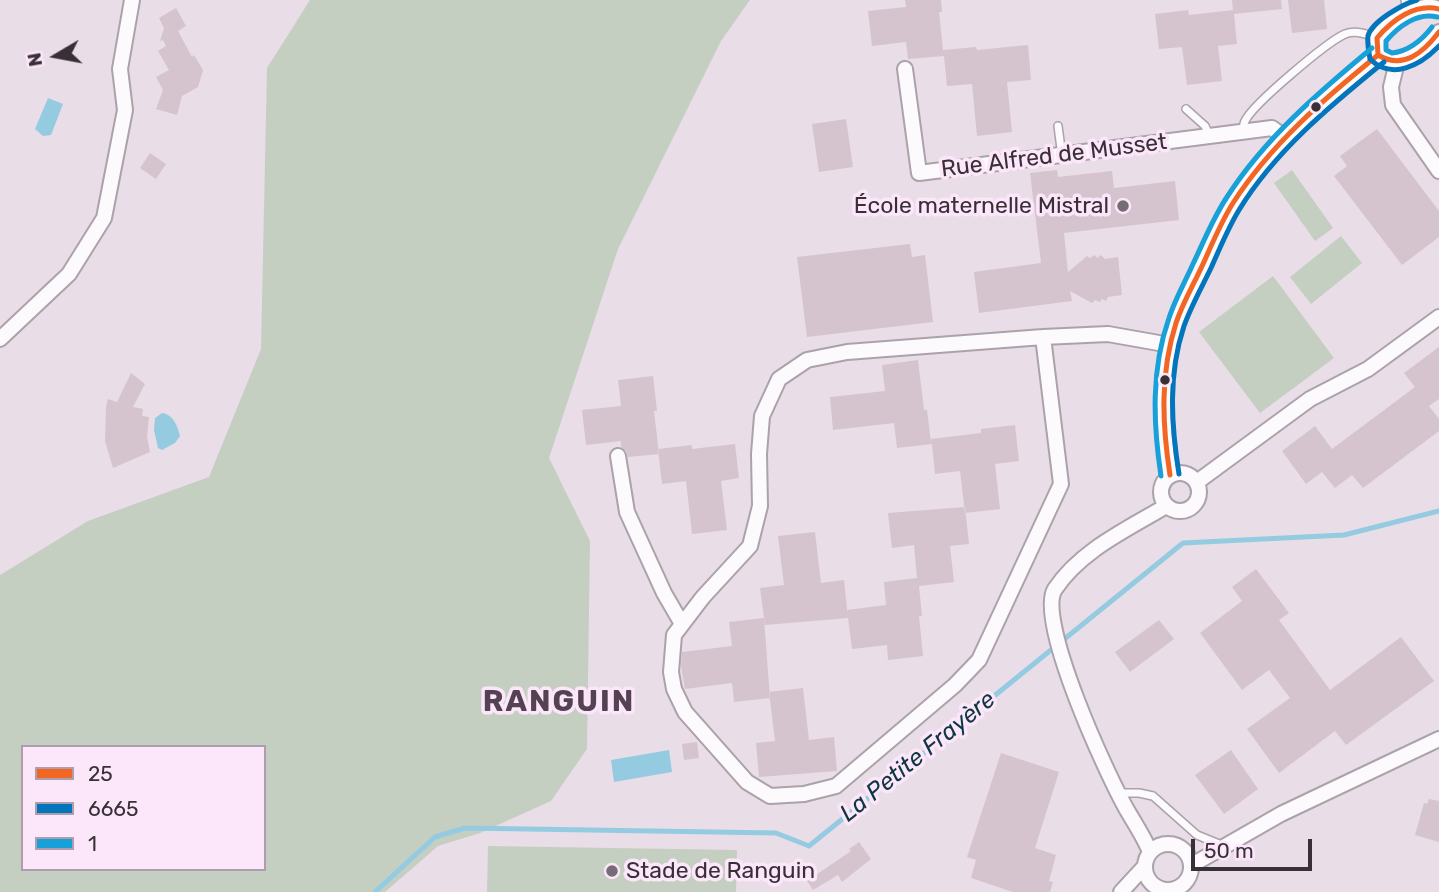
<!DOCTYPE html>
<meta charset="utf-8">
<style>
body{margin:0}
#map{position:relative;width:1439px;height:892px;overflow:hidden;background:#e9dde8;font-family:Rubik,sans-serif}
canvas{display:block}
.legend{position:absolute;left:21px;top:745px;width:245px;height:126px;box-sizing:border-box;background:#fce6f9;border:2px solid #ae9dab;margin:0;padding:9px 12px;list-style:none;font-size:21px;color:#382f37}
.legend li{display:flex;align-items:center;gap:14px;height:35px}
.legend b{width:35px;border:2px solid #ae9dab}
.north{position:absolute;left:21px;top:21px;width:70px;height:70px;-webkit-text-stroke:5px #fce6f9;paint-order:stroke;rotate:260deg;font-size:19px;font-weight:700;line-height:28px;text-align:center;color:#382f37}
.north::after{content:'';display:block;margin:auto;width:24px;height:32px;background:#382f37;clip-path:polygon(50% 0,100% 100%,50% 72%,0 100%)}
.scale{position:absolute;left:1191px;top:839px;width:121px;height:32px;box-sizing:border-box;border:4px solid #382f37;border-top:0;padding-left:9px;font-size:21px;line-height:24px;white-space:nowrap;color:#382f37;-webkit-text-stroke:5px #fce6f9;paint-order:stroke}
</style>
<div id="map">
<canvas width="1439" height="892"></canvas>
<ul class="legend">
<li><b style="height:9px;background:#f26522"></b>25</li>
<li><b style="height:9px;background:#0275bc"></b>6665</li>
<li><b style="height:9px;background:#18a0d8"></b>1</li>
</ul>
<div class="north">N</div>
<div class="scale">50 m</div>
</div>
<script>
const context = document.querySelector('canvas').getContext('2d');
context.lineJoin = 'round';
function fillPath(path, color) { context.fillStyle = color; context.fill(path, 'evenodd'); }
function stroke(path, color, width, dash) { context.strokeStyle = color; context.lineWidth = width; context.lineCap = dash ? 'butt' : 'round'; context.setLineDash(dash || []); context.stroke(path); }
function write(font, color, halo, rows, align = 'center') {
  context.font = font + ' Rubik,sans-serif'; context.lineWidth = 7; context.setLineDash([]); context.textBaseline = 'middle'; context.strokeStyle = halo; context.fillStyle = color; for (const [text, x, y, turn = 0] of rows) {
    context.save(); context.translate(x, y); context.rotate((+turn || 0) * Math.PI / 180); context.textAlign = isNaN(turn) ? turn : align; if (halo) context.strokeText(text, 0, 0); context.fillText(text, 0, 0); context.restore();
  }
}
const green = new Path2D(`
 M310 0H750L721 41 618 249 549 458 590 541 587 749 551 801 480 833 438 846 385 892H0V575L88 521 209 477 261 349 267 68ZM23 747H264V869H23Z
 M1292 170 1333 228 1315 241 1274 183Z
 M1341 236 1362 263 1311 304 1290 277Z
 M1273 276 1334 358 1260 413 1199 332Z
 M488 846 737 850 736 892H487Z`);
const water = new Path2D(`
 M48 98 63 104 51 135 43 136 35 129Z
 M162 413C173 414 178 427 180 436L175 443 162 450 158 448 154 430 155 418Z
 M669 750 672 772 614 782 611 760Z`);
const stream = new Path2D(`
 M375 892 435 837 465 828 776 833 809 846 1183 543 1344 535 1439 511`);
const building = new Path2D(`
 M905 0H941L942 12H939L943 50 976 47 977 50 1028 45 1031 80 1007 82 1012 132 977 136 972 84 947 86 944 56 908 59 906 42 872 46 868 11 906 7Z
 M1232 0H1281L1282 9 1234 14 1237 44 1218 46 1222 81 1187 85 1182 47 1159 49 1155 14 1188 10 1189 15 1233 10Z
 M1288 0H1324L1327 29 1292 33Z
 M176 8 186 26 178 31 192 57 194 55 203 70 198 87 182 96 177 115 156 109 163 90 156 77 169 70 158 51 166 46 163 40 160 41 164 28 159 18Z
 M846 119 853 167 819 172 812 124Z
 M1377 129 1439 211V237L1402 265 1334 176 1347 166 1340 156Z
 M150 153 166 164 156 179 140 168Z
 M1057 170 1058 177 1112 171 1114 188 1175 181 1179 220 1064 233 1068 272 1087 256 1090 258 1095 255 1097 258 1101 255 1105 259 1118 257 1122 295 1108 297 1106 301 1102 299 1100 302 1095 300 1092 303 1070 291 1072 301 979 313 974 272 1041 263 1030 173Z
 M910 244 912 257 925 255 933 322 807 337 797 257Z
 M1439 347V399L1429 406 1439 419V431L1363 488 1352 475 1335 488 1322 472 1306 484 1282 451 1315 426 1332 449 1415 387 1404 373Z
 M918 360 924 410H927L931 443V439L981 433V429L1015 425 1019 461 995 464 1000 509 965 513 960 471 935 474 932 444 897 448 894 423 833 430 830 397 885 391 882 365Z
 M131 373 145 384 133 407 143 409 142 416 149 417 147 437 150 452 113 468 105 441 106 407 108 399 117 402Z
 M653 376 657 411H654L659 454 628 457 626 451 621 447V441L586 445 582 410 621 406 618 380Z
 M735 444 739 478 721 481 727 530 692 534 686 481 662 484 658 449 692 445V449Z
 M965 507 969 544 950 546 954 582 919 586 922 616H919L923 656 888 660 887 645 852 649 847 610 886 605 884 582 917 578 914 545 892 548 888 513Z
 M815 532 821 583 844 580 848 618 765 625 760 588 784 585 778 536Z
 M1256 569 1289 613 1279 620 1330 690 1401 637 1434 681 1346 745 1335 731 1279 773 1247 729 1290 698 1269 670 1242 690 1200 633 1242 601 1232 587Z
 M764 618 770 698 734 702 732 683 685 689 681 666 682 652 732 646 729 622Z
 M1159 620 1174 639 1130 672 1115 652Z
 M803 688 809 740 834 737 837 771 759 777 756 743 775 741 769 692Z
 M697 742 699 758 684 760 682 744Z
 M1231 750 1258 789 1224 814 1195 775Z
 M1001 753 1059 772 1035 848 1056 855 1049 881 1053 882 1050 892H1013L971 878 976 860 967 857Z
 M1429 799 1439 801V842L1415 835 1424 803 1427 804Z
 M859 842 871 859 842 882 838 875 813 890 807 881 851 851 849 849Z`);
const service = new Path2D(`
 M1405 0 1407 12
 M1186 109 1205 126 1209 135
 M1058 126 1062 156
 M1243 132C1243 128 1243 125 1245 121 1253 104 1327 42 1345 34 1356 30 1367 34 1377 38
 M1119 793H1139L1153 796 1197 835 1224 846`);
const minor = new Path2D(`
 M1439 9C1420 0 1388 22 1377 38L1378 55 1390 62C1409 63 1429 47 1439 32
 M1397 62 1391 87 1393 105 1439 171
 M905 69 919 173 1272 128 1286 138
 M1043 337 1061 484 979 660 955 685 836 786 804 794 770 796 747 782 685 712 674 689 671 672 674 635 703 597 750 546 760 506 759 454 762 416 779 379 807 360 847 352 1043 337 1108 334 1170 345
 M0 339 69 274 104 218 125 110 120 69 132 0
 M618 456 627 512 664 593 682 624
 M1161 492a19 19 0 1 1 38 0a19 19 0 1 1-38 0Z
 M1170 475C1161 424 1159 372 1176 323 1182 305 1192 287 1200 270 1211 247 1220 224 1233 203 1269 147 1327 96 1378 55
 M1197 482 1310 399 1368 369 1439 317
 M1145 867a23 23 0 1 1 46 0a23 23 0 1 1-46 0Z
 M1150 852C1144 837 1135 824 1127 810 1108 777 1035 619 1055 589 1081 550 1128 529 1166 506
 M1192 865 1281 814 1439 739
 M1121 892 1145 866`);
const bus1 = new Path2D(`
 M1439 9C1415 3 1392 20 1377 38L1378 55C1403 70 1423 53 1439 32
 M1170 475C1162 424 1160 373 1176 323 1183 302 1194 284 1203 264 1212 244 1221 222 1233 203 1271 144 1325 98 1378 55`);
const bus2 = new Path2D(`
 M1417 0C1403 4 1372 21 1368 36 1367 43 1369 53 1370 59 1392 81 1421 65 1439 46
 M1179 474C1171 424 1168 374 1184 326 1191 306 1202 287 1211 268 1220 248 1228 228 1239 210 1275 151 1331 105 1384 62`);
const bus3 = new Path2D(`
 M1432 27C1422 40 1409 51 1392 53L1386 50V41C1398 27 1417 12 1437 17
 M1161 476C1153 423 1151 369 1169 318 1175 299 1185 282 1193 264 1204 241 1213 218 1227 197 1265 138 1319 92 1372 48`);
const markers = [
 [1316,107,6,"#382f37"],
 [1123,206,7,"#766c75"],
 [1165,380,6,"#382f37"],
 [612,871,7,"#766c75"]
];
const streetNames = [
 ["Rue Alfred de Musset",1054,156,-7]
];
const poiNames = [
 ["École maternelle Mistral",1109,206],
 ["Stade de Ranguin",626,871,"left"]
];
const waterNames = [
 ["La Petite Frayère",918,757,-39]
];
const districtNames = [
 ["RANGUIN",559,702]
];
fillPath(green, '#c5cfc1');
fillPath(water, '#94cbe1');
stroke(stream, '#94cbe1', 5);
fillPath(building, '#d5c4ce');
stroke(service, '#aba2aa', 10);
stroke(minor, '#aba2aa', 18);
stroke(service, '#fcfafc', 7);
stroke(minor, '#fcfafc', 14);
stroke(bus1, '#f26522', 5);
stroke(bus2, '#0275bc', 5);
stroke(bus3, '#18a0d8', 5);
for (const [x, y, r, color] of markers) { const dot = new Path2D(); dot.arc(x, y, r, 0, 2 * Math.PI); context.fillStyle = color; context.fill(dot); stroke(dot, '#fce6f9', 2.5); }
write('23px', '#382f37', '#fce6f9', streetNames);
write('23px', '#382f37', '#fce6f9', poiNames, 'right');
write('italic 24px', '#0e3641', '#fce6f9', waterNames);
context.letterSpacing = '2px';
write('bold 30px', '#544253', '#fce6f9', districtNames);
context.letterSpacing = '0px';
</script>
